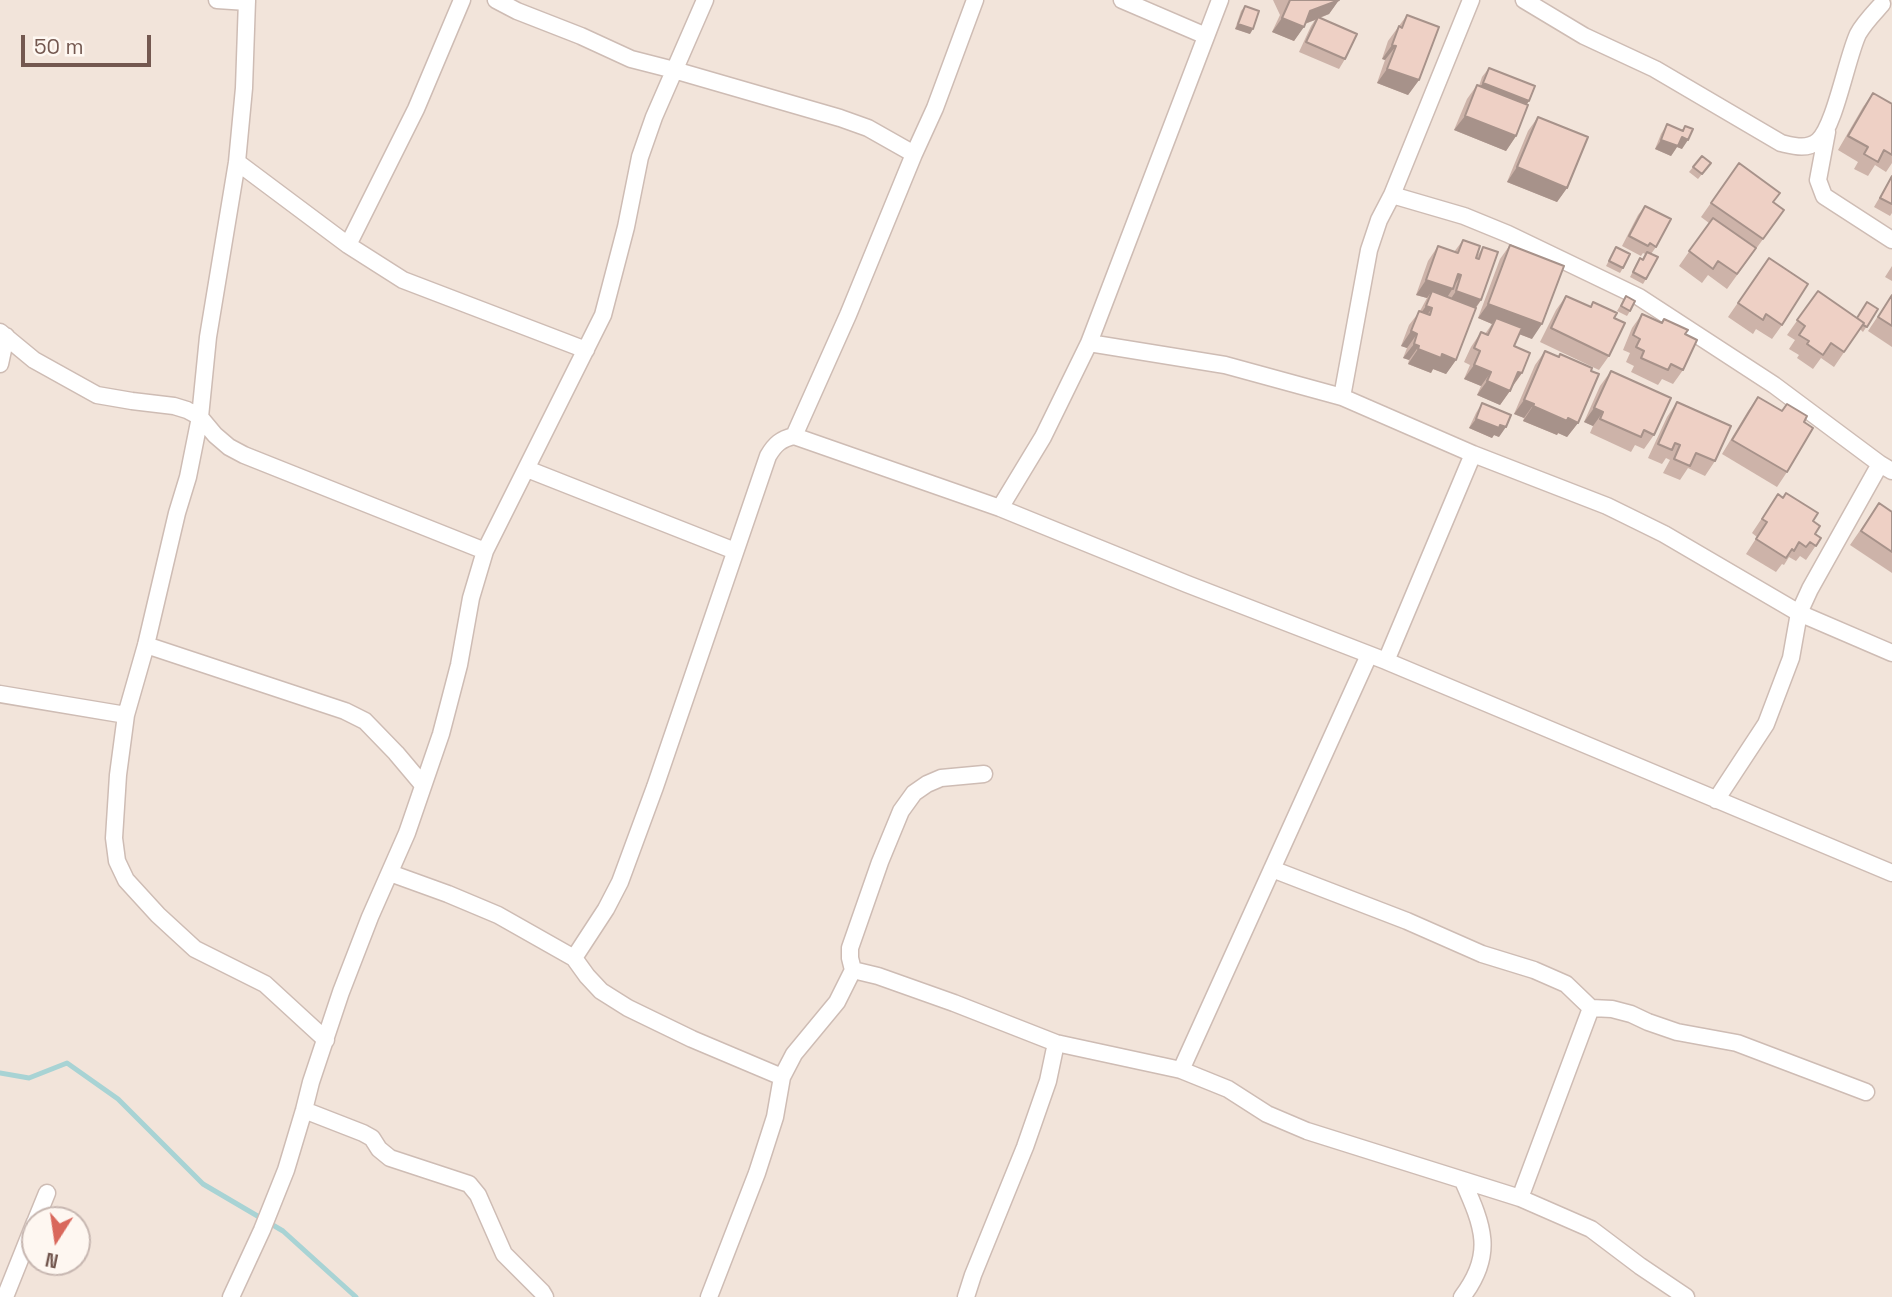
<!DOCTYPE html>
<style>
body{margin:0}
#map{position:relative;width:1892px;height:1297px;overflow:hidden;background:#fbf3eb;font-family:"Space Grotesk",sans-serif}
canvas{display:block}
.north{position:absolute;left:21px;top:1206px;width:70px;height:70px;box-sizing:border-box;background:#fef7f1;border:2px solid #c7b7b1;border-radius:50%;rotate:192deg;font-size:19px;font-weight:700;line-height:28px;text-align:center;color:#745850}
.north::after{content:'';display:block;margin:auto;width:24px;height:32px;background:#d9685c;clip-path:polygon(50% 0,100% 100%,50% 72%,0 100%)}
.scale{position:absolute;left:21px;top:35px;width:130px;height:32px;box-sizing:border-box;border:4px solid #745850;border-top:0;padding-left:9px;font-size:21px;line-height:24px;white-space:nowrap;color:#745850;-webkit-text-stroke:5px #fef7f1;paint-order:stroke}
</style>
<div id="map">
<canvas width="1892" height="1297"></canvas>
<div class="north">N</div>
<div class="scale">50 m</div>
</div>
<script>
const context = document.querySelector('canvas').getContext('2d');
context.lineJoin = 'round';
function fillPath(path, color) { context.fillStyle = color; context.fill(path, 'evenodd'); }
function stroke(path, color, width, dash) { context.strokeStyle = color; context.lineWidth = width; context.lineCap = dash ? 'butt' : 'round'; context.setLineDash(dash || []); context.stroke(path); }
const residential = new Path2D(`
 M0 0H1892V1297H0ZM35 1220H77V1262H35Z`);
const stream = new Path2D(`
 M0 1073 29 1078 67 1063 118 1099 203 1184 283 1231 356 1297`);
const street = new Path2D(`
 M217 0 247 2
 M247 0 244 88 237 162 208 337 200 417 188 477 177 513 146 645 126 715 118 775 114 838 117 861 126 880 158 915 195 949 265 984 326 1040
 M496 0 517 11 581 36 631 59 674 70 840 118 868 128 914 154
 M1122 0 1206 36
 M1524 0 1584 36 1655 69 1781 143C1794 146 1807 150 1818 141 1835 126 1847 57 1858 34 1864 23 1874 13 1882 4
 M1827 132 1818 180 1824 196 1892 240
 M237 162 348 245 403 280 586 350
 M1392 195 1471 0
 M348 245 416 109 462 0
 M0 332 34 360 97 395 132 401 174 406 187 410 200 417 215 435 229 447 244 455 485 551
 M1089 343 1225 365 1342 397 1473 454 1607 506 1664 534 1799 613 1892 653
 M0 364 6 336
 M1342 397 1369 250 1379 220 1392 195 1464 216 1508 234 1639 297 1774 385 1880 464 1892 471
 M794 436 848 315 914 154 935 108 975 0
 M527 469 735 551
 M1000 508 1043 437 1089 343 1220 0
 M146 645 345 711 365 721 396 753 423 785
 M1386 661 1473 454
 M0 694 126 715
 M1716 800 1766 724 1791 658 1799 613 1810 589 1880 464
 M1272 869 1407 921 1482 954 1534 970 1566 984 1591 1008 1612 1009 1631 1014 1648 1022 1677 1032 1737 1043 1866 1092
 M390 873 448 894 498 915 574 958 587 976 601 991 628 1008 692 1039 782 1077
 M574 958 606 909 620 882 655 787 768 456C775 444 781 439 794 436L1000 508 1187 584 1386 661 1892 873
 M853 970 878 976 954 1003 1056 1043 1181 1070 1228 1089 1267 1114 1307 1131 1520 1198 1591 1229 1640 1266 1686 1297
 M1181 1070 1369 655
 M304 1110 363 1133 372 1138 379 1149 390 1158 469 1184 478 1195 504 1254 542 1292 545 1297
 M1520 1198 1591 1008
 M36 1220 47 1193
 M5 1297 35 1222
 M231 1297 262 1230 286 1170 304 1110 311 1082 341 992 370 917 407 833 441 734 459 665 471 598 485 551 603 315 626 227 640 157 654 117 705 0
 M709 1297 757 1173 775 1117 782 1077 794 1054 837 1002 853 970 850 958V948L880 862 901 811 914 793 927 784 941 778 984 774
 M966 1297 973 1275 1025 1147 1048 1081 1056 1043
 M1462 1297C1495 1254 1483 1226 1463 1181`);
const wall = new Path2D(`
 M1273 0H1339L1329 14 1320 18 1345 59 1339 69 1299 52 1311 26 1315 20 1305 24 1294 41 1272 32 1280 15Z
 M1245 6 1250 34 1235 29 1241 11Z
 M1407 15 1419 80 1408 95 1377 83 1385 60 1382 59 1388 41Z
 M1489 68 1529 101 1526 105 1516 136 1506 151 1454 130 1467 99 1477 85 1479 86 1482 77Z
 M1873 93 1892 104V163L1886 172 1875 165 1868 176 1854 169 1858 162 1838 150 1863 107Z
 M1538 117 1567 188 1557 202 1507 182 1528 131Z
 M1667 124 1682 130 1685 126 1682 149 1677 147 1671 156 1655 149 1661 134Z
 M1702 156 1711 163 1698 179 1689 172Z
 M1739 163 1773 202 1784 210 1727 289 1708 275 1702 283 1679 266 1709 223 1701 217Z
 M1892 176V213L1890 216 1874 207Z
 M1645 206 1656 247 1651 254 1646 279 1643 284 1630 277 1640 258 1642 259 1645 254 1643 253 1641 256 1622 246 1638 215Z
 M1463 240 1476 258 1483 247 1481 300 1476 308 1456 360 1446 374 1433 369 1431 373 1408 364 1409 360 1403 358 1407 348 1401 346 1409 325 1420 311 1427 298 1416 295 1428 261 1438 246 1454 252Z
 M1510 245 1532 339 1519 334 1514 346 1522 373 1500 405 1477 395 1481 386 1464 379 1470 365 1464 362 1471 347 1481 332 1485 334 1492 324 1478 318 1500 259Z
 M1616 247 1623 268 1620 273 1606 266Z
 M1769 258 1782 325 1772 339 1756 329 1753 334 1728 317Z
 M1892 266V281L1885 277Z
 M1818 291 1857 318 1878 309 1863 332 1860 329 1834 367 1821 358 1813 369 1797 358 1799 355 1789 349 1795 340 1787 335Z
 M1892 295V347L1868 331Z
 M1566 296 1590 307 1593 302 1614 318 1609 356 1599 370 1540 342 1556 310Z
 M1626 296 1630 311 1627 316 1617 311Z
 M1642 314 1661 323 1664 319 1685 334 1683 370 1673 384 1662 379 1658 385 1631 372 1634 366 1626 362 1630 353 1623 350 1632 328Z
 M1545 351 1558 357 1560 354 1578 423 1567 437 1558 433 1557 435 1523 421 1524 418 1514 414 1535 365Z
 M1611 371 1654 435 1644 449 1635 445 1631 452 1590 433 1593 426 1584 422 1600 386Z
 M1758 397 1782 411 1787 404 1804 422 1787 472 1777 487 1722 454 1748 411Z
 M1677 402 1715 461 1705 476 1688 468 1680 480 1663 473 1670 460 1666 458 1662 464 1648 458 1667 417Z
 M1482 403 1499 437 1494 435 1492 438 1469 428 1476 413Z
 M1778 494 1813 521 1815 534 1821 538 1806 560 1800 556 1796 561 1789 557 1784 565 1782 564 1776 572 1746 554 1757 537 1752 533Z
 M1879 503 1892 512V573L1850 545Z`);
const shadedWall = new Path2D(`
 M1339 0 1329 14 1316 19 1318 17 1315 20 1301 25 1304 27 1294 41 1272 32 1282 18 1310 11Z
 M1238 24 1253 29 1250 34 1235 29Z
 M1392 45 1396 46 1385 60 1382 59Z
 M1387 69 1419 80 1408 95 1377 83Z
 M1483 83 1529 101 1522 111 1476 92Z
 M1465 116 1516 136 1506 151 1454 130Z
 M1682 137 1688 140 1682 149 1677 147 1671 156 1655 149 1661 140Z
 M1517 167 1567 188 1557 202 1507 182Z
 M1458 274 1461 275 1443 304 1432 291 1427 298 1416 295 1426 280Z
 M1456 291 1481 300 1471 314 1446 306Z
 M1488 304 1542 324 1532 339 1493 324 1496 318 1492 324 1478 318Z
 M1426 306 1432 308 1422 322 1416 320Z
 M1411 331 1417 334 1407 348 1401 346Z
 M1414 344 1419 346 1409 360 1403 358Z
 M1418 349 1442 354 1456 360 1446 374 1433 369 1431 373 1408 364Z
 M1474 365 1491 372 1481 386 1464 379Z
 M1518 372 1522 373 1511 388Z
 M1487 381 1510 391 1500 405 1477 395Z
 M1524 400 1534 404 1524 418 1514 414Z
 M1533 406 1568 418 1578 423 1567 437 1558 433 1557 435 1523 421Z
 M1594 408 1603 412 1593 426 1584 422Z
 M1476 419 1500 425 1506 427 1499 437 1494 435 1492 438 1469 428Z`);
const building = new Path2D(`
 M1290 0H1339L1310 11 1304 27 1282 18Z
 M1245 6 1259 11 1253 29 1238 24Z
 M1407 15 1439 27 1419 80 1387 69 1396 46 1392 45 1399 26 1402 28Z
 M1318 17 1357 34 1345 59 1306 42Z
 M1489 68 1535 86 1529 101 1483 83Z
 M1477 85 1528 105 1516 136 1465 116Z
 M1873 93 1892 104V155L1884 150 1878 162 1864 154 1868 147 1848 136Z
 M1538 117 1588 137 1567 188 1517 167Z
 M1667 124 1683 131 1685 126 1693 129 1688 140 1682 137 1678 146 1661 140Z
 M1702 156 1711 163 1702 174 1693 167Z
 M1739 163 1780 193 1773 202 1784 210 1763 239 1711 203Z
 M1892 176V204L1880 198Z
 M1645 206 1671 219 1656 247 1650 243 1648 246 1629 236Z
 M1713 218 1756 248 1737 274 1718 261 1713 269 1689 251Z
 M1463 240 1480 246 1476 258 1479 259 1483 247 1498 252 1481 300 1456 291 1461 275 1458 274 1453 289 1426 280 1438 246 1458 253Z
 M1510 245 1564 266 1542 324 1488 304Z
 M1616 247 1630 254 1623 268 1609 261Z
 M1647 252 1658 257 1646 279 1633 272 1640 258 1643 260Z
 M1769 258 1808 284 1782 325 1766 314 1763 320 1738 303Z
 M1432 291 1476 308 1456 360 1442 354 1441 358 1418 349 1419 346 1414 344 1417 334 1411 331 1419 311 1430 315 1432 308 1426 306Z
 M1818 291 1864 323 1844 352 1831 343 1823 355 1807 344 1809 341 1799 335 1805 326 1797 320Z
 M1892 295V326L1878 317Z
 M1566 296 1591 307 1593 302 1617 313 1614 318 1625 323 1609 356 1551 328Z
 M1626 296 1635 301 1630 311 1621 306Z
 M1867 302 1878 309 1867 327 1863 325 1864 323 1857 318Z
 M1642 314 1662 323 1664 319 1688 330 1685 334 1697 340 1683 370 1671 364 1668 370 1641 358 1644 351 1636 347 1640 339 1633 335Z
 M1496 318 1522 328 1514 346 1530 353 1522 373 1518 372 1510 391 1487 381 1491 372 1474 365 1480 351 1474 348 1481 332 1488 335Z
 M1545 351 1559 357 1560 354 1592 368 1591 371 1599 374 1578 423 1568 418 1567 421 1533 406 1534 404 1524 400Z
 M1611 371 1671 398 1654 435 1644 430 1641 437 1600 419 1603 412 1594 408Z
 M1758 397 1782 411 1787 404 1807 416 1804 422 1813 428 1787 472 1732 440Z
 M1677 402 1731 426 1715 461 1696 453 1690 466 1674 459 1680 445 1675 443 1672 450 1658 444Z
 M1482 403 1511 415 1506 427 1500 425 1499 428 1476 419Z
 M1786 493 1818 513 1813 521 1820 526 1815 534 1821 538 1816 546 1810 542 1806 547 1799 542 1794 551 1792 549 1786 558 1756 539 1767 522 1762 519 1778 494 1783 498Z
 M1879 503 1892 512V552L1861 531Z`);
fillPath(residential, '#f2e4da');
stroke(stream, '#a8d3d4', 5);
stroke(street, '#cebcb4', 19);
stroke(street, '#fff', 16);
fillPath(wall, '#cdb3a9');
fillPath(shadedWall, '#a7928a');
fillPath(building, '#eed0c5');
stroke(building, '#a7928a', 2);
</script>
